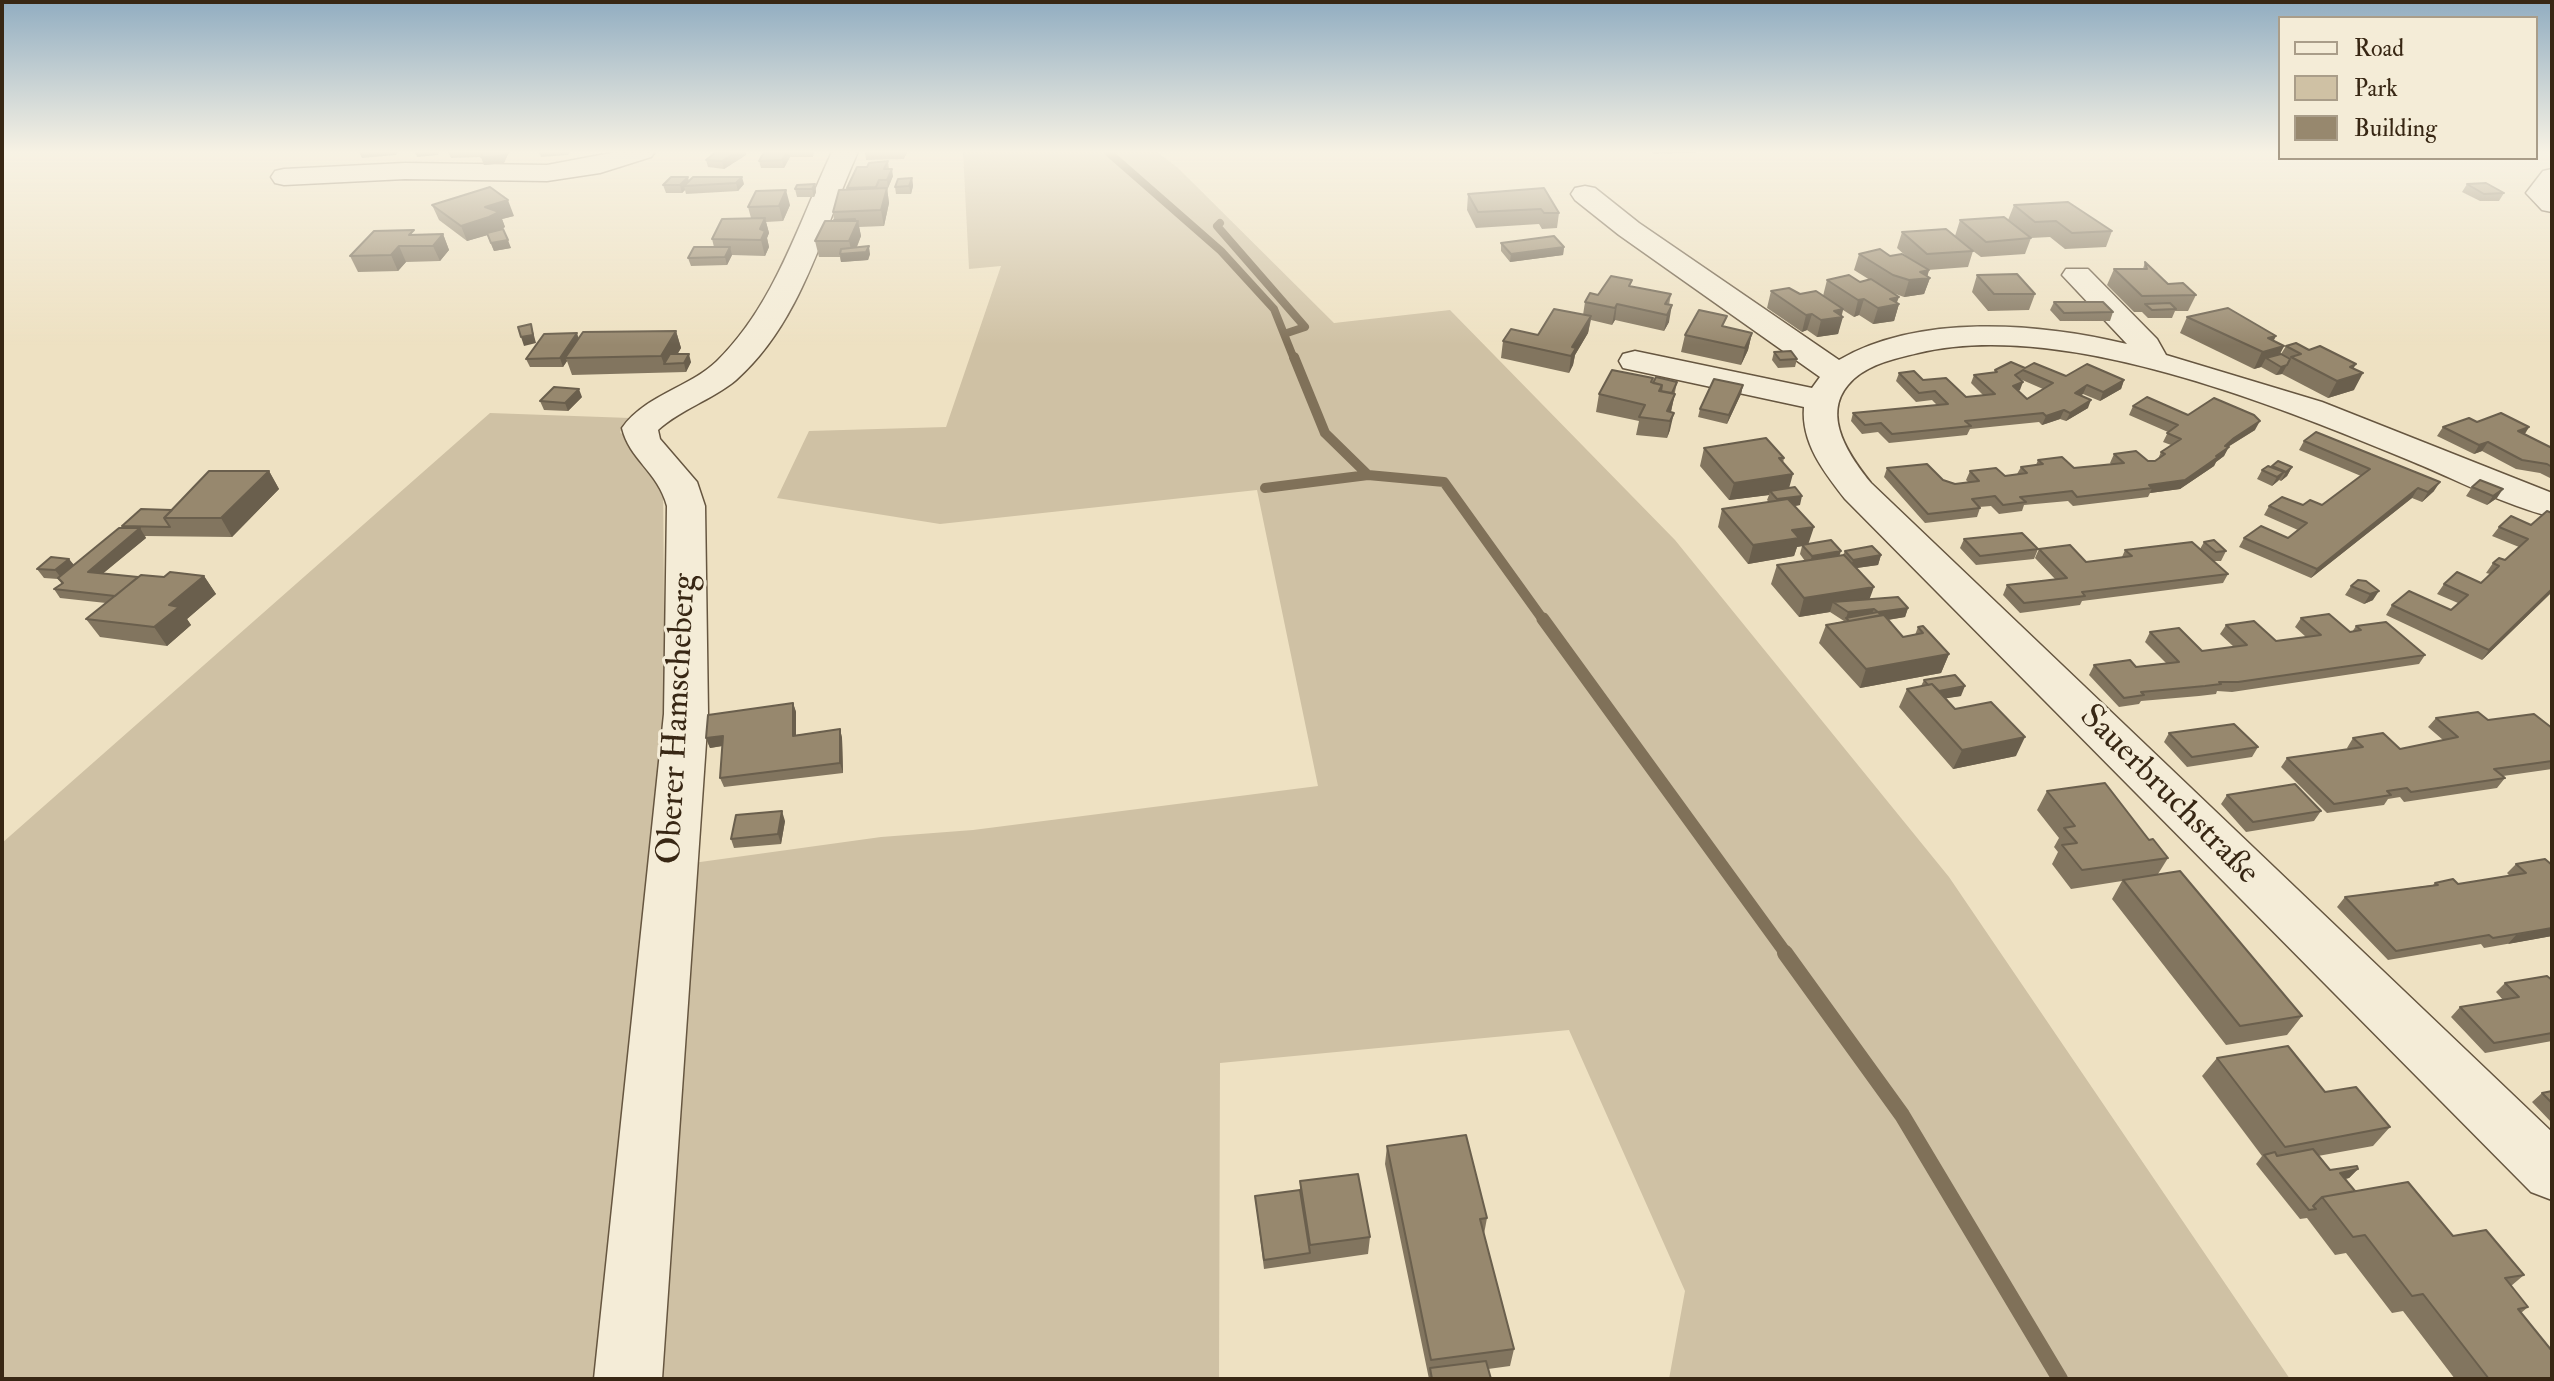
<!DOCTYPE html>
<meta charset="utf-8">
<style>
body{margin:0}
#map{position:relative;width:2554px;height:1381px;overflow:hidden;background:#eee1c2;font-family:"IM FELL Double Pica",serif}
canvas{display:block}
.frame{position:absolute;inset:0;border:4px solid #382714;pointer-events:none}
.legend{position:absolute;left:2278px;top:16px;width:260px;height:144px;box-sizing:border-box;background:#f4ecd7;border:2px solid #a99d89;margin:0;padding:10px 14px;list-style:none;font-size:24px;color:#382714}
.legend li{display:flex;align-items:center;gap:16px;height:40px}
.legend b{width:40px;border:2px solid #a99d89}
</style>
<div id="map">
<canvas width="2554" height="1381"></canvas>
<div class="frame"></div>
<ul class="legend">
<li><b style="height:10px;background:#f4ecd7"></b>Road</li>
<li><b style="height:22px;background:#cfc1a4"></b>Park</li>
<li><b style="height:22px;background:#97886e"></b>Building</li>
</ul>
</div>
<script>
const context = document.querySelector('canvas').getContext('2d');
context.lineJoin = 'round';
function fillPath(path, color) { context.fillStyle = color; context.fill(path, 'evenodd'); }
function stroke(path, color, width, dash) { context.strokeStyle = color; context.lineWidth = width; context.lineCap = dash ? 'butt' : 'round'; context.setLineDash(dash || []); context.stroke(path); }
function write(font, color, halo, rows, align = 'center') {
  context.font = font + ' "IM FELL Double Pica",serif'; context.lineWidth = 6; context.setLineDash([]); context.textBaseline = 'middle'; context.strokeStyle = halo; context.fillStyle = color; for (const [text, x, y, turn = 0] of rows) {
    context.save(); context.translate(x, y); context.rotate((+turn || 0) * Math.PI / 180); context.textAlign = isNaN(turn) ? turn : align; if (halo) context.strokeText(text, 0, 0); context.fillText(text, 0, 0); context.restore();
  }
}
const green = new Path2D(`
 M963 152H1157L1177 167 1334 323 1450 310 1675 540 1949 877 2290 1379H1669L1685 1291 1569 1030 1220 1063 1219 1379H647L693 863 881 837 973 830 1318 786 1257 490 940 524 777 498 809 431 946 427 1001 266 969 269Z
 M490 413 630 418 620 432 663 474 665 741 605 1379H2V843Z`);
const streamFar3 = new Path2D(`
 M1108 152 1221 251 1274 309 1294 359
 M1220 223 1217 226 1305 327 1284 334`);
const streamFar2 = new Path2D(`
 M1294 357 1325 433 1368 475 1444 482 1544 621
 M1265 488 1368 475`);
const streamFar1 = new Path2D(`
 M1543 619 1787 955`);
const stream = new Path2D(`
 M1785 953 1902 1115 2060 1379`);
const minor = new Path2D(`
 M616 152H655L651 157 600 173 547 181 405 179 284 185 275 183 271 177 275 171 284 169 405 163 547 165Z
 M832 152H858C823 229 802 322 736 380 712 400 681 409 658 430L660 439 697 482 705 506 708 714 662 1379H594L664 714 667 506C658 472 629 459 622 428 645 395 689 388 717 361 775 304 798 224 832 152Z
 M2552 169V212L2542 210 2526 193 2543 171Z
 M1585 186 1595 188 1639 223 1839 360C1919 313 2040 323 2127 344L2062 275 2066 269H2088L2157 339 2166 355 2322 402 2552 493V517C2504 505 2457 480 2411 461 2278 406 2062 318 1918 353 1894 359 1864 365 1848 385 1821 417 1851 458 1871 483L2552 1132V1200L2531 1192 1845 499C1824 472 1801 443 1804 407L1623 368 1619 361 1623 354 1635 351 1812 388 1820 377 1619 235 1575 200 1571 194 1575 188Z`);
const wall = new Path2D(`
 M448 152H509L504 163 484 165 481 157 451 158Z
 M764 152H814L813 157H790L784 168H761L759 161Z
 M865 152H907L904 159 866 160Z
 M1652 152H1709L1653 154Z
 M746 155 724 169 708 167 706 160Z
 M888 161 889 169 893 176 888 188H880H887L889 203 884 226 859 227 861 236 857 247 870 254 868 260 841 262 840 257H819L815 241 834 221 833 212 847 188 867 167Z
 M693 177 744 184 738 191 686 194 685 190 682 193H666L663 185 689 181Z
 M912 178 913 186 911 194H896L895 187Z
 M815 184 816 192 814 197H797L795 189Z
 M2467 184 2504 193 2499 201H2480L2462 192Z
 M1468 194 1559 213 1557 228 1542 229 1539 224 1476 228 1467 210Z
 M432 205 514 216 502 219 505 227 500 230 511 248 494 251 487 235 467 241 439 220Z
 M790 205 783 221 766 222 769 233 767 238 769 247 765 256 732 255 727 265 691 266 688 258 714 247 712 239 751 218 748 207Z
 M2014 205 2112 231 2106 247 2065 249 2050 237 2031 238 2025 254 1981 257 1973 251 1968 267 1928 270H1929L1927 276 1930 278 1924 294 1904 297 1893 293 1897 303 1899 304 1894 321 1873 324 1859 315 1854 317 1843 310 1838 334 1817 337 1807 330 1802 332 1767 308 1771 291 1823 296 1827 280 1860 282 1870 280 1854 270 1859 254 1908 258 1897 248 1902 232 1955 236 1960 220H2008Z
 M443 234 449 250 440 261 406 262 398 271 358 272 350 256 416 235Z
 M1501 243 1564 247 1563 255 1510 262 1501 251Z
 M2145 262 2168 284 2196 295 2188 311H2175L2172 318H2148L2142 312H2134L2107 285 2114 269H2143Z
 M1977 275 2035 294 2029 310 1988 311 1972 292Z
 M1631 286 1671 294 1669 305V322L1664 331 1615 320 1612 325 1591 320 1588 333 1575 355 1573 365 1569 373 1501 358 1503 341 1538 335 1583 315 1585 302 1598 295Z
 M2054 302 2113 312 2110 321H2060L2050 310Z
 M2187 317 2274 341 2284 346 2280 354H2281L2286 346 2309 350 2354 368V390L2328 398 2282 374 2276 375 2261 367 2254 369 2180 333Z
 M1724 327 1752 333 1748 350 1741 365 1681 352 1685 335Z
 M676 331 681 348 677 354 691 362 686 372 572 375 567 361 563 367H530L526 359 578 338Z
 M1774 352 1797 359 1795 367 1778 368 1772 360Z
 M2025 368 2066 376 2124 380 2121 389 2100 401 2083 394 2081 395 2088 408 2066 421 2060 419 2042 425 2039 422 1970 429 1967 435 1889 443 1878 432 1862 434 1851 421 1853 413 1937 405 1932 400 1916 402 1896 381 1899 373 1966 397 1983 395 1971 383 1974 375 1994 373 1995 370ZM2020 379 2043 389 2027 399 2018 391 2020 390Z
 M1652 382H1677L1671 412 1670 430 1667 438 1636 435 1639 421 1596 412 1599 394Z
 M1743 385 1741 394 1727 424 1698 417 1700 409Z
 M582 397 568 411 544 410 540 401Z
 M2133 406 2188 415 2255 430 2228 447 2224 456 2216 462 2214 466 2180 489 2150 493 2148 497 2073 506 2068 501 2024 505 2022 511 1999 514 1991 506 1979 507 1980 508 1977 517 1925 523 1884 477 1887 468 1955 484 1968 482 1966 480 1970 471 2005 476 2017 474 2021 467 2036 465 2038 460 2074 468 2111 464 2110 463 2114 454 2148 461H2155L2158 459 2161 452 2171 445 2163 442 2168 432 2129 415Z
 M2477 422 2529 427 2525 434 2550 447 2552 446V479L2540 473 2516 469 2482 451 2474 454 2437 436 2443 427Z
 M2304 441 2434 491 2422 502 2412 498 2311 578 2239 547 2244 538H2288L2298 530 2264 515 2269 506 2322 505 2361 476 2299 450Z
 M1704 448 1784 458 1783 463 1789 488 1800 505 1795 506 1808 544 1839 556 1843 555 1845 551 1881 555 1878 565 1856 568 1869 599 1908 608 1905 617 1888 620 1903 637 1915 635 1918 627 1949 654 1941 673 1860 688 1819 643 1826 625 1844 621 1830 612 1799 617 1771 584 1777 565 1805 561 1800 554 1802 546 1797 547 1794 556 1748 564 1718 527 1722 509 1769 502 1767 500 1769 495 1729 500 1700 466Z
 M2272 466 2292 467 2287 476 2281 481 2279 480 2272 486 2257 479 2262 470 2271 467Z
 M269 471 279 489 232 537 145 536 146 538 103 573 138 577 204 576 216 594 187 619 191 625 167 646 100 637 86 619 106 603 60 598 54 589 62 584 58 579 44 578 37 569 69 559 74 565 124 528 122 526 172 510Z
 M2472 487 2497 498 2487 505 2466 496Z
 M2552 513V592L2482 660 2386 615 2392 605 2451 610 2458 603 2437 594 2444 584 2481 583 2490 574 2486 573 2493 563 2505 560 2519 547 2492 536 2499 527 2531 525Z
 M1964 539 2038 549 2034 559 1976 565 1960 548Z
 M2204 542 2226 551 2221 561H2214L2228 574 2223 583 2082 601 2080 605 2020 613 2003 595 2007 585 2055 579 2035 558 2039 549 2086 562 2122 557 2125 550 2200 549Z
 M2366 581 2373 600 2364 604 2345 595 2351 586Z
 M2301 618 2350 632H2352L2356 626 2425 655 2419 664 2232 692 2217 691 2216 694 2199 696 2141 701 2139 704 2119 707 2089 675 2094 665 2136 667 2166 663 2145 642 2150 632 2202 651 2234 647 2220 634 2226 625 2276 641 2306 637 2295 627Z
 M1924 680 1961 696 1946 698 1955 709 2016 756 1953 769 1899 707 1907 689 1921 686Z
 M793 703 796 712V735L840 729 842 738 843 773 724 787 720 778 723 746 710 748 706 738Z
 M2436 718 2488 720 2552 728V769L2503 776 2505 778 2497 788 2404 802 2400 797 2388 799 2384 805 2327 813 2281 767 2287 758 2348 749 2347 748 2353 738 2400 749 2443 740 2428 727Z
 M2169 733 2258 747 2252 757 2187 767 2164 742Z
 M2047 791 2149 840 2168 858 2158 874 2302 1016 2287 1035 2226 1045 2112 899 2122 881 2071 889 2052 864 2058 852 2054 847 2059 838 2037 810Z
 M2227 795 2321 811 2314 821 2246 832 2221 804Z
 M785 821 781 844 734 848 731 839Z
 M2545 859 2552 936 2484 948 2481 944 2388 960 2337 907 2345 897 2433 885 2435 883 2458 884 2510 876 2507 873 2516 864Z
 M2552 980V1041L2485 1053 2451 1017 2460 1007 2503 1000 2496 992 2505 983Z
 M2217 1058 2325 1092 2390 1127 2373 1146 2318 1156 2330 1170 2358 1169 2349 1178 2345 1179 2355 1191 2453 1236 2524 1275 2511 1286 2528 1307 2521 1313 2552 1379H2455L2403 1311 2392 1313 2346 1253 2335 1255 2307 1218 2300 1219 2256 1164 2262 1156 2202 1076Z
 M2552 1091V1123L2532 1102 2542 1093Z
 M1387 1146 1487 1218 1484 1234 1514 1349 1510 1366 1488 1369 1491 1379H1429L1385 1164Z
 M1300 1181 1370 1237 1368 1254 1264 1269 1255 1196 1300 1190Z`);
const shadedWall = new Path2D(`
 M359 152H398L396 155 362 158Z
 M415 152H439L438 155 417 157Z
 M503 152H509L504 163 484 165 481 157Z
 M539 152H570L568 155 541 157Z
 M737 152H746V155L724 169 722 161Z
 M787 152H789L790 157 784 168 782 160Z
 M892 169 893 176 888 188 887 180Z
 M688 177 690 185 684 186 685 190 682 193 680 185Z
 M742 177 744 184 738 191 736 183Z
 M912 178 913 186 911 194 909 186Z
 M815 184 816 192 814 197 812 189Z
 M887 188 889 203 884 226 881 210Z
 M786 190 790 205 783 221 779 206Z
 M508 200 514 216 502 219 505 227 495 233 467 241 461 226 485 207Z
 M765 218 769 233 767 238 769 247 765 256 761 240 760 229Z
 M855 219 856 225 858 221 861 236 854 253 869 246 870 254 868 260 841 262 840 254 852 253 849 241Z
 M443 234 449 250 440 261 433 246Z
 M508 240 511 248 494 251 491 243Z
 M399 246 406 262 398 271 391 255Z
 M730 247 732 255 727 265 725 257Z
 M1564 247 1563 255 1510 262 1511 254Z
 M1929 270 1927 278H1930L1924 294 1904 297 1909 280 1920 272Z
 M1899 297 1896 305 1899 304 1894 321 1873 324 1878 308 1890 299Z
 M1864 299 1859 315 1854 317 1858 300Z
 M1617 304 1615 320 1612 325 1615 308Z
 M1672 305 1669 322 1664 331 1667 315Z
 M1843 309 1841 317H1843L1838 334 1817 337 1821 320 1834 311Z
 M1812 314 1807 330 1802 332 1806 315Z
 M1591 316 1588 333 1575 355 1573 365 1569 373 1572 347Z
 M531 324 536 343 524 346 521 337Z
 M676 331 681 348 672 364H664L667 372 661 356Z
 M577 333 580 342 565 358 567 361 563 367 560 358Z
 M1752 333 1748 350 1741 365 1745 348Z
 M2276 336 2269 350 2284 346 2275 363 2266 358 2261 367 2254 369 2268 338Z
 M689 354 691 362 686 372 684 363Z
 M2356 364 2348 378 2363 373 2354 390 2328 398 2337 381 2350 367Z
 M2287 365 2282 374 2276 375 2281 367Z
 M2124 380 2121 389 2100 401 2103 392Z
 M2023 382 2020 390 2009 395 2013 386Z
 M1743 385 1741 394 1727 424 1729 415Z
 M2087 385 2083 394 2072 401 2075 393Z
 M579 389 582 397 568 411 565 403Z
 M1675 394 1671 411H1667Z
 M2091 400 2088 408 2066 421 2070 413Z
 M2064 410 2060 419 2042 425 2046 416Z
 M1674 413 1670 430 1667 438 1670 421Z
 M2260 421 2255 430 2229 446 2225 450 2229 447 2224 456 2216 462 2214 466 2180 489 2150 493 2152 488 2149 485 2225 446 2234 438Z
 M2529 427 2523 436 2518 431Z
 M2488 442 2482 451 2474 454 2479 445Z
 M2292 467 2287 476 2281 481 2286 472Z
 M269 471 279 489 232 537 221 518Z
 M2284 472 2278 481 2272 486 2277 477Z
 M1793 474 1788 492 1770 491 1769 495 1729 500 1734 483Z
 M2440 482 2434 491 2422 502 2428 492Z
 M2418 488 2412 498 2311 578 2317 569Z
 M2503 489 2497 498 2487 505 2493 496Z
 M1802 496 1800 505 1775 509 1777 499Z
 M1814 527 1808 545 1797 547 1794 556 1748 564 1753 545 1792 530Z
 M140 528 146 538 94 581 88 572Z
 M1841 551 1838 560 1809 565 1812 556Z
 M1881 555 1878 565 1850 569 1853 560Z
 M69 559 76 568 62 579 55 570Z
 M204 576 216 594 187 619 191 625 167 646 154 627 169 605Z
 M1874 587 1867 606 1833 602 1830 612 1799 617 1804 598Z
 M2552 589V592L2482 660 2489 650Z
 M2379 591 2373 600 2364 604 2370 594Z
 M1908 608 1905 617 1874 622 1878 612Z
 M1874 609 1870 618H1846L1848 612Z
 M1949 654 1941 673 1860 688 1866 669Z
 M1965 686 1961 696 1930 701 1934 692Z
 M793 703 796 712V746L793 736Z
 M840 729 842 738 843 773 840 763Z
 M723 736 727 745 710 748 706 738Z
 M2025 737 2016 756 1953 769 1962 750Z
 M782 811 785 821 781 844 778 834Z
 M2552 928V936L2508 944 2516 935Z
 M2358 1169 2349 1178 2331 1182 2340 1173Z`);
const building = new Path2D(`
 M483 152H503L501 156 481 157Z
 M716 152H737L722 161 706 160Z
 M764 152H787L782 160 759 161Z
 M888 161 884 169H892L887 180H879L876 187 847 188 857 167H867L869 163Z
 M671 177H688L680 185H663Z
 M693 177H742L736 183 684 186Z
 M912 178 909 186 895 187 898 179Z
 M2486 183 2504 193 2484 194 2467 184Z
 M815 184 812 189H795L797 185Z
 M490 187 508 200 485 207 499 212 489 217 461 226 432 205Z
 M887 188 881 210 833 212 839 190Z
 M1544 188 1559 213H1544L1541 209 1478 212 1468 194Z
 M786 190 779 206 748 207 756 191Z
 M2068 202 2112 231 2072 233 2056 221 2035 222 2014 205Z
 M2004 217 2031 238 1986 242 1960 220Z
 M765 218 760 229 765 231 761 240 712 239 722 219Z
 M855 219V221H834V220Z
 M825 221H858L849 241H815Z
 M503 229 508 240 491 243 487 233Z
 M1946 229 1973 251 1927 254 1902 232Z
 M414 230 409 235 443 234 433 246H399L391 255 350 256 374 231Z
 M1554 236 1564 247 1511 254 1501 243Z
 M869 246 866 252 840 254 841 249Z
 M694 247H730L725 257 688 258Z
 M1880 249 1890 256 1902 254 1929 270 1920 272 1930 278 1909 280 1893 275 1859 254Z
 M2145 262 2168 284 2183 283 2196 295 2142 296 2114 269H2147Z
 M2017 274 2035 294H1994L1977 275Z
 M1849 275 1860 282 1871 279 1899 297 1890 299 1899 304 1878 308 1864 299 1858 300 1827 280Z
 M1611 276 1632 280 1629 286 1671 294 1665 304 1672 305 1667 315 1617 304 1615 308 1585 302 1590 293 1598 295Z
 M1789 288 1800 294 1816 291 1843 309 1834 311 1843 317 1821 320 1812 314 1806 315 1771 291Z
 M2054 302H2103L2113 312 2064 313Z
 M2170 303 2176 309 2152 310 2145 304Z
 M2228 308 2276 336 2268 338 2284 346 2263 352 2187 317Z
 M1554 309 1591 316 1572 347 1576 348 1571 356 1503 341 1511 329 1538 335Z
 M1699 310 1727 316 1722 326 1752 333 1745 348 1685 335Z
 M531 324 533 335 521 337 518 327Z
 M676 331 661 356 565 358 583 332Z
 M577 333 560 358 526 359 544 334Z
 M2296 343 2309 350 2320 346 2356 364 2350 367 2363 373 2337 381 2291 357 2301 354 2286 346Z
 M1791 351 1797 359 1780 360 1774 352Z
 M670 354H689L684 363 664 364Z
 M2281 354 2290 359 2287 365 2281 367 2266 358Z
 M2011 362 2025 368 2034 363 2066 376 2087 364 2124 380 2103 392 2087 385 2075 393 2091 400 2070 413 2064 410 2046 416 2043 413 1965 421 1971 426 1892 434 1881 423 1865 425 1853 413 1948 404 1935 391 1919 393 1899 373 1914 371 1923 380 1946 378 1966 397 1995 394 1974 375 1997 372 1995 370ZM2023 370 2053 383 2027 399 2013 386 2023 382 2015 375Z
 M1612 370 1653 378 1651 382 1662 385 1659 391 1675 394 1667 411 1674 413 1670 421 1639 417 1645 405 1599 394Z
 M1656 377 1677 382 1672 393 1661 391 1662 385 1653 383Z
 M1714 379 1743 385 1729 415 1700 409Z
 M554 387 579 389 565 403 540 401Z
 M2147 397 2188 415 2214 398 2254 415 2260 421 2234 438 2225 446 2229 447 2216 456 2218 457 2185 480 2149 485 2152 488 2077 497 2072 491 2020 497 2026 502 2003 505 1995 496 1972 499 1980 508 1928 514 1887 468 1927 464 1943 480 1955 484 1979 481 1970 471 1996 468 2005 476 2027 473 2021 467 2043 464 2038 460 2062 457 2074 468 2124 463 2114 454 2136 451 2148 461H2155L2165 454 2161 452 2181 439 2167 433 2178 425 2133 406Z
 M2501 413 2529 427 2518 431 2550 447 2552 446V467L2547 464 2522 460 2488 442 2479 445 2443 427 2469 418 2477 422Z
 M2316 432 2440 482 2428 492 2418 488 2317 569 2244 538 2261 526 2288 538 2307 523 2269 506 2282 497 2303 505 2310 500 2322 505 2370 469 2304 441Z
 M1766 438 1784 458H1779L1793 474 1734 483 1704 448Z
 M2278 461 2292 467 2286 472 2272 466Z
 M2268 466 2284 472 2277 477 2262 470Z
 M209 471H269L221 518H164Z
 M2480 480 2503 489 2493 496 2472 487Z
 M1795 487 1802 496 1777 499 1770 491Z
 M1788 499 1814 527 1792 530 1799 538 1753 545 1722 509Z
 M141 509 172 510 164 518 170 527 122 526Z
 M2547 511 2552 513V589L2489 650 2392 605 2409 591 2451 610 2468 595 2444 584 2457 572 2481 583 2499 566 2493 563 2499 558 2505 560 2528 539 2499 527 2511 516 2531 525Z
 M119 528H140L88 572 138 577 115 596 54 589 63 583 58 578Z
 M2022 533 2038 549 1980 556 1964 539Z
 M1831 540 1841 551 1812 556 1802 545Z
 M2214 540 2226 551 2216 552 2204 542Z
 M2192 542 2228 574 2082 592 2085 596 2024 603 2007 585 2067 578 2039 549 2070 545 2086 562 2132 556 2125 550Z
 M1872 546 1881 555 1853 560 1845 551Z
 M1844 555 1874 587 1804 598 1777 565Z
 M51 557 69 559 55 570 37 569Z
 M170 572 204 576 169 605 179 607 154 627 86 619 141 575 164 577Z
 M2358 580 2366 581 2379 591 2370 594 2351 586Z
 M1898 597 1908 608 1878 612 1881 615 1849 621 1846 618 1878 612 1874 609 1848 612 1833 602Z
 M2329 614 2350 632 2361 630 2356 626 2386 622 2425 655 2238 682H2219L2221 684 2205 686 2141 692 2144 695 2124 698 2094 665 2130 660 2136 667 2179 662 2150 632 2179 628 2202 651 2247 645 2226 625 2254 621 2276 641 2321 635 2301 618Z
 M1884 615 1903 637 1923 633 1918 627 1923 626 1949 654 1866 669 1826 625Z
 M1955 675 1965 686 1939 691 1932 684 1928 685 1924 680Z
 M1932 684 1955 709 1991 702 2025 737 1962 750 1907 689Z
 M793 703V736L840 729V763L720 778 723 736 706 738 708 715Z
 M2478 712 2488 720 2534 714 2552 728V761L2494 769 2505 778 2411 792 2407 788 2387 791 2391 795 2334 804 2287 758 2363 747 2353 738 2383 733 2400 749 2458 737 2436 718Z
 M2234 724 2258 747 2192 757 2169 733Z
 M2105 783 2149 840 2153 839 2168 858 2082 870 2062 845 2077 843 2064 828 2075 826 2047 791Z
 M2295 784 2321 811 2253 822 2227 795Z
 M782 811 778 834 731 839 736 815Z
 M2545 859 2552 865V928L2493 938 2489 935 2396 951 2345 897 2438 885 2435 883 2453 879 2458 884 2526 873 2516 864Z
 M2180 871 2302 1016 2240 1026 2123 880Z
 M2547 976 2552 980V1033L2494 1043 2460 1007 2519 997 2505 983Z
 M2288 1046 2325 1092 2356 1087 2390 1127 2285 1147 2217 1058Z
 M2552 1091V1103L2542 1093Z
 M1466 1135 1487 1218 1480 1219 1514 1349 1431 1360 1387 1146Z
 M2313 1149 2330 1170 2357 1166 2358 1169 2340 1173 2355 1191 2322 1197 2313 1206 2316 1209 2309 1210 2264 1155 2275 1152 2277 1156Z
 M1358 1174 1370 1237 1310 1245 1300 1181Z
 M2408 1182 2453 1236 2486 1230 2524 1275 2505 1278 2528 1307 2518 1309 2552 1351V1379H2489L2423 1294 2412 1296 2365 1235 2353 1237 2322 1197Z
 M1300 1190 1310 1253 1264 1260 1255 1196Z
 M1486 1361 1491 1379H1432L1430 1368Z`);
const streetNames = [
 ["Oberer Hamscheberg",679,719,-87],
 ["Sauerbruchstraße",2168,796,45]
];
fillPath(green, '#cfc1a4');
stroke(streamFar3, '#807159', 8);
stroke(streamFar2, '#807159', 10);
stroke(streamFar1, '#807159', 13);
stroke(stream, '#807159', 16);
stroke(minor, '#665640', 3);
fillPath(minor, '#f4ecd7');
fillPath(wall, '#82755f');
fillPath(shadedWall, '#6a5f4d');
fillPath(building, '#97886e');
stroke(building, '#6a5f4d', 2);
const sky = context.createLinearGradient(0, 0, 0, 345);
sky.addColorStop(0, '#91adc1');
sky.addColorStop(0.44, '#f7f2e4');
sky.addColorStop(1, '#f7f2e400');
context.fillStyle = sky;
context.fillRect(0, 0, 2554, 345);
write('34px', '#382714', '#f4ecd7', streetNames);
</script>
